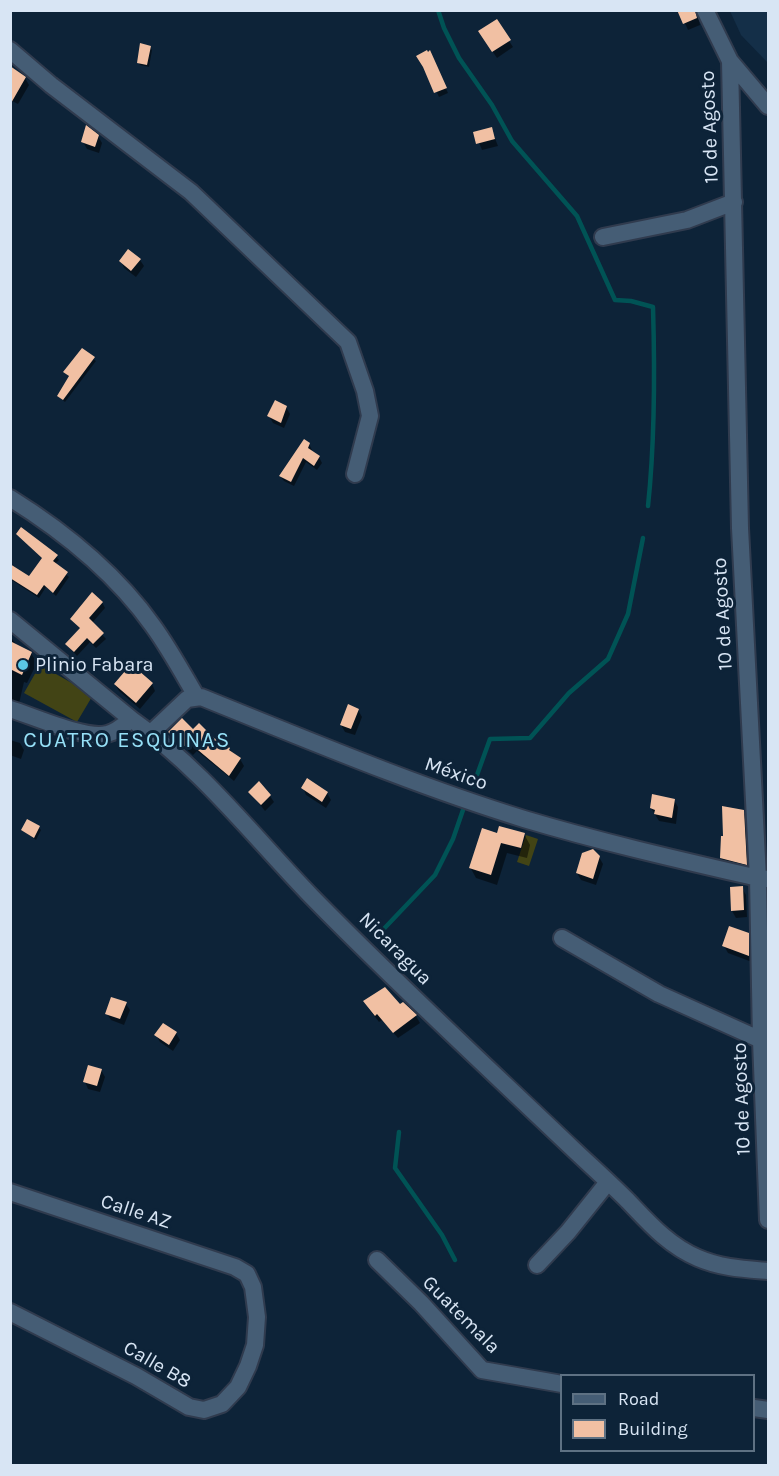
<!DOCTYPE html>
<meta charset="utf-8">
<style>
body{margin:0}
#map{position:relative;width:779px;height:1476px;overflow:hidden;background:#0d2338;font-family:Karla,sans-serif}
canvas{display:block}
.frame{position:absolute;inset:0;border:12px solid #d8e5f4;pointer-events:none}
.legend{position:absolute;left:560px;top:1374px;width:195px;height:78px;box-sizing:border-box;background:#0d2338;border:2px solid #5e7183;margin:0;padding:8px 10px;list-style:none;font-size:18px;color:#d8e5f4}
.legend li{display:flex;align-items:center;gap:12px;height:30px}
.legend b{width:30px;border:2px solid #5e7183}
</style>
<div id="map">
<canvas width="779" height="1476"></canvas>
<div class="frame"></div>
<ul class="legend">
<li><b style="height:8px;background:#455d75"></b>Road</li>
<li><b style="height:16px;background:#f1c0a3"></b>Building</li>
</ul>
</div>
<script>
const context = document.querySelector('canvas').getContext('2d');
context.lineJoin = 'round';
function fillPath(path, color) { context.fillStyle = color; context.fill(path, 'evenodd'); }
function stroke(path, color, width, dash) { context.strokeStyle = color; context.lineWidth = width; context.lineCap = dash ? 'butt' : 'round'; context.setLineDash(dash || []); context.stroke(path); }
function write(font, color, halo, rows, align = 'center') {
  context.font = font + ' Karla,sans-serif'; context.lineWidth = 6; context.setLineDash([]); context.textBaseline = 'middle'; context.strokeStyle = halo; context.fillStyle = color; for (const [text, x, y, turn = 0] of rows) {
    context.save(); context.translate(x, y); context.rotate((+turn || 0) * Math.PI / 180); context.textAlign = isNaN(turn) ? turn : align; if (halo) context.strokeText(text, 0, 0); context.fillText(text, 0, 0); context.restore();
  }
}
const built = new Path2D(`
 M730 11H768V63L741 35Z`);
const green = new Path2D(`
 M40 665 93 695 77 722 24 693Z
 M526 835 538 839 529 866 517 862Z`);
const shadow = new Path2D(`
 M679 10H697L700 25 688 30Z
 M484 39 509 41 513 47 497 58Z
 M150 47 152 50 149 67 140 65 138 62Z
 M432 57 448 93 439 97 426 69Z
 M25 78 29 85 18 104 10 100Z
 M491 128 498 146 482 150 475 133Z
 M98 136 102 143 99 153 87 149 83 142Z
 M140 260 144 266 136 277 124 268 121 261Z
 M82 350 96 361 65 402 58 396 70 378 65 372Z
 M286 407 290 414 284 428 273 423 269 416Z
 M309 444 312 450 311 452 319 457 322 463 317 470 306 462 294 486 284 481 280 476Z
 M18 534 56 556 59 560 55 564 69 577 56 596 46 587 39 598 10 579V567L29 578 43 559Z
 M102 602 105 608 92 623 106 639 96 648 90 642 77 656 67 645 81 629 71 619Z
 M10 636 17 646 31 653 37 663 27 683 24 682 18 708 10 706Z
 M152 684 155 691 140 709 119 691 115 685Z
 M358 710 362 717 355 735 345 732 341 725Z
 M193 731 229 749 240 759 244 766 234 781 197 751 193 755 174 738 170 732Z
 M10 740 20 743 24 750 21 759 10 755Z
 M303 788 327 793 331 800 326 808 306 795Z
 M250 792 270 796 274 802 265 811Z
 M674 800 678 807 676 824 659 821 651 808Z
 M743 811 747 818 750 871 725 865 721 858 724 838Z
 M39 828 41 830 36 840 22 830Z
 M524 834 530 845 527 858 507 853 497 885 476 878 470 867 498 835Z
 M599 857 603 864 596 885 581 880 577 873Z
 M742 888 746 895 747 917 736 918 732 911Z
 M747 934 752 941V962L728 953 724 946Z
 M126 1004 130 1010 124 1025 111 1020 107 1014Z
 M403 1004 416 1016 420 1023 398 1038 382 1020 379 1022 369 1009 399 1006Z
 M176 1033 180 1040 173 1051 160 1042 156 1035Z
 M101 1070 105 1077 100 1092 88 1089 85 1082Z`);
const stream = new Path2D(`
 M438 10 444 28 459 58 492 105 512 141 577 216 615 300 631 301 653 307C655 374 655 440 648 506
 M473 786 490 739 530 738 569 693 608 659 628 614 643 538
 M378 935 435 875 453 839 463 810
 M399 1132 395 1168 442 1235 455 1260`);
const building = new Path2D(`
 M677 10H695L697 18 683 24Z
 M497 19 511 40 492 52 478 31Z
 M140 43 151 46 147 65 137 63Z
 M427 50 428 52 430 50 447 88 434 93 423 67 416 56Z
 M10 66 26 77 10 105Z
 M86 125 99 135 95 147 81 142Z
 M492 127 495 139 476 144 473 132Z
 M128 249 141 259 131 271 119 261Z
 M82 348 95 357 63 400 57 396 69 376 63 372Z
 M275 400 287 406 281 423 267 416Z
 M304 439 310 443 308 448 320 456 314 466 303 458 291 482 279 476Z
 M21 527 58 555 53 561 68 572 53 593 44 585 37 595 10 578V564L29 576 42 558 16 534Z
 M92 592 103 602 89 618 104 633 93 644 87 638 74 652 65 644 80 628 70 619Z
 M10 641 32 652 22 675 10 669Z
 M131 664 153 683 136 703 114 684Z
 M348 704 359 709 351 729 340 725Z
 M182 718 193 729 199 723 215 739 217 737 230 748 229 750 241 758 229 776 192 745 188 749 168 732Z
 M307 778 328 792 322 802 301 788Z
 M259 781 271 795 261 805 248 792Z
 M652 794 675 799 672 818 654 814 655 810 650 808Z
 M722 806 744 810 747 865 720 858 721 836H723Z
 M27 819 40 826 34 838 21 830Z
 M499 826 525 833 521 848 501 843 491 875 469 868 482 828 497 833Z
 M593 849 600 856 593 879 576 873 582 853Z
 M743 886 744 910 731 911 730 887Z
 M729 926 749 933V956L722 946Z
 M385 987 400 1004 403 1002 417 1015 393 1033 377 1014 375 1016 363 1001Z
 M111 997 127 1002 120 1019 105 1014Z
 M163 1023 177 1032 169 1045 154 1035Z
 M88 1065 102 1069 97 1086 83 1082Z`);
const minor = new Path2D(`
 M705 10 730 61 740 528 758 878 761 1040 768 1220
 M10 50 51 85 191 192 348 342 365 391 370 416 355 474
 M730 61 768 106
 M603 237 687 220 734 202
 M10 498C63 531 117 575 153 626 169 648 182 672 196 696
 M10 620 131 719C201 768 253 836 312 897 396 983 485 1065 572 1148 591 1166 610 1183 628 1201 649 1223 669 1246 698 1258 721 1268 744 1269 768 1271
 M10 709C33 716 86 740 107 734 117 732 124 725 131 719
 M151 733 187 699 201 697C308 740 414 785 524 819 601 842 680 860 758 878L768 879
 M562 938 659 994 761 1040
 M10 1192 235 1267 247 1274 253 1287 257 1317 255 1345 248 1366 238 1387 222 1404 204 1410 189 1407 136 1376 10 1312
 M377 1260 421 1303 482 1370 562 1384
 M537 1265 568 1232 608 1182
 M754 1408 768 1410`);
const markers = [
 [23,665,6,"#5bc8e7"]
];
const streetNames = [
 ["10 de Agosto",710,127,-92],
 ["10 de Agosto",723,614,-93],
 ["México",456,774,19],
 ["Nicaragua",395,949,45],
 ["10 de Agosto",742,1099,-92],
 ["Calle AZ",136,1212,18],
 ["Guatemala",461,1315,45],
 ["Calle B8",157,1365,30]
];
const poiNames = [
 ["Plinio Fabara",35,665]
];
const quarterNames = [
 ["CUATRO ESQUINAS",127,741]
];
fillPath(built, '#142f48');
fillPath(green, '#424415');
fillPath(shadow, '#0007');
stroke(stream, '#005355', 4.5);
fillPath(building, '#f1c0a3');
stroke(minor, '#303b4e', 20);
stroke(minor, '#455d75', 16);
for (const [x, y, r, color] of markers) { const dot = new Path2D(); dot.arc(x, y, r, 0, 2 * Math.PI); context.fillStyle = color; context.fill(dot); stroke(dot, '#0d2338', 2); }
write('20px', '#d8e5f4', '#0d2338', streetNames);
write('20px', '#d8e5f4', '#0d2338', poiNames, 'left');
context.letterSpacing = '1.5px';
write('22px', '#96e0f7', '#0d2338', quarterNames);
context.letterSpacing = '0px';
</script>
